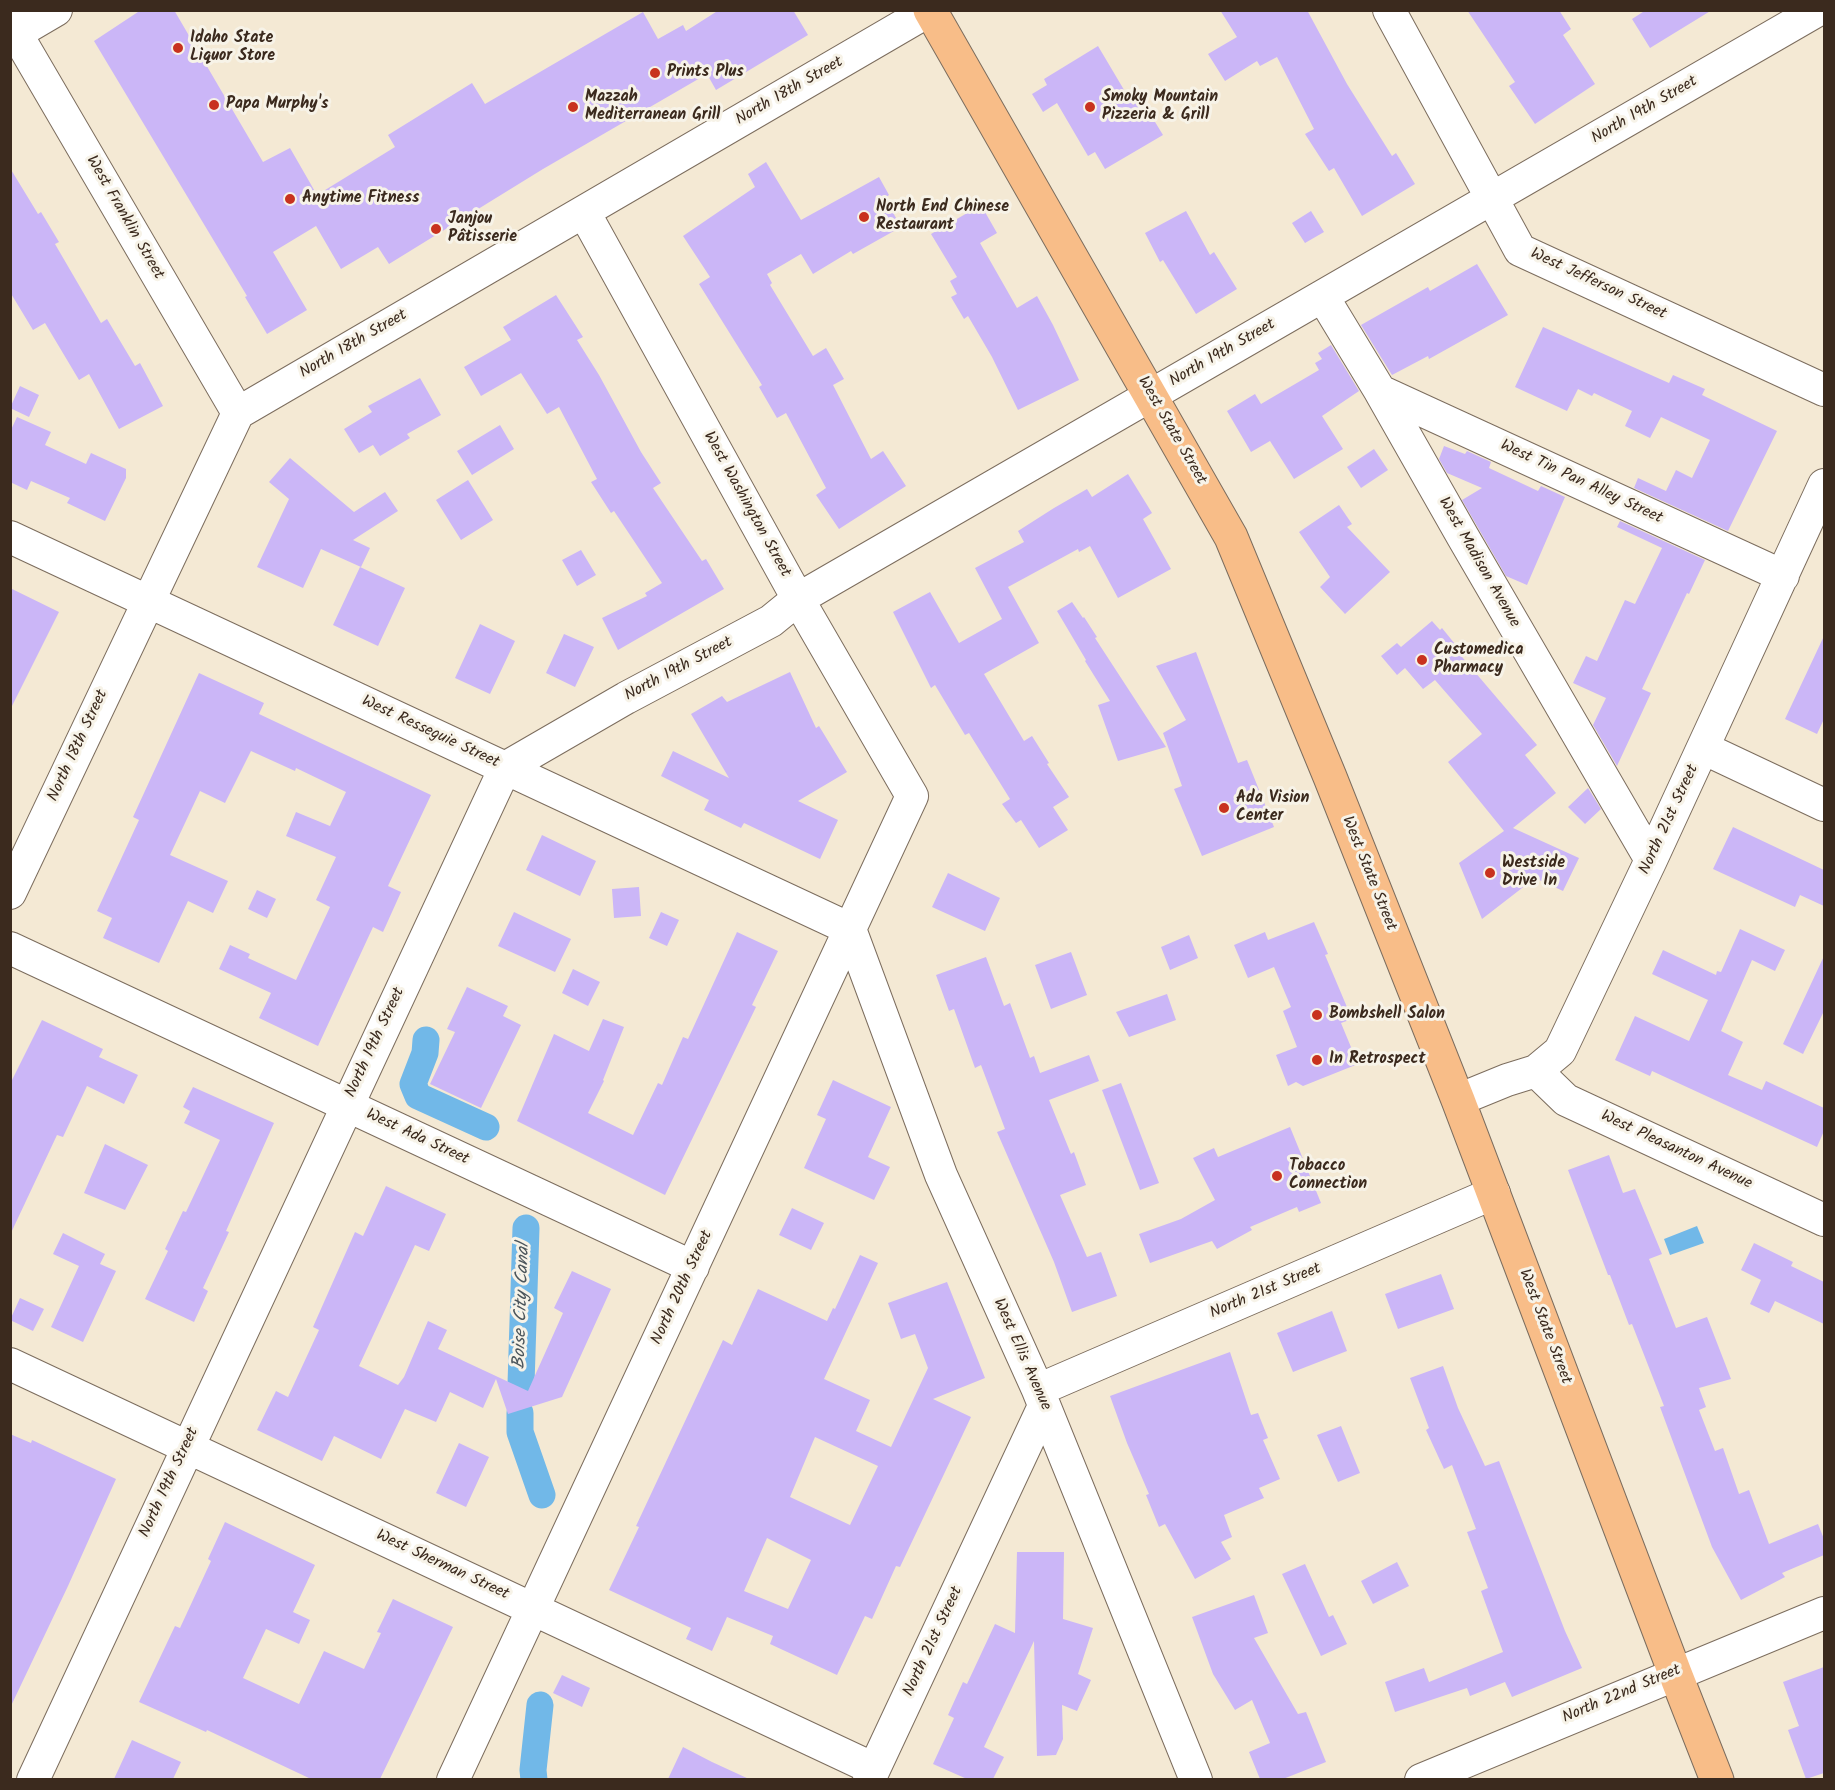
<!DOCTYPE html>
<meta charset="utf-8">
<style>
body{margin:0}
#map{position:relative;width:1835px;height:1790px;overflow:hidden;background:#f4e9d4;font-family:Kalam,sans-serif}
canvas{display:block}
.frame{position:absolute;inset:0;border:12px solid #3b2a1e;pointer-events:none}
</style>
<div id="map">
<canvas width="1835" height="1790"></canvas>
<div class="frame"></div>
</div>
<script>
const context = document.querySelector('canvas').getContext('2d');
context.lineJoin = 'round';
function fillPath(path, color) { context.fillStyle = color; context.fill(path, 'evenodd'); }
function stroke(path, color, width, dash) { context.strokeStyle = color; context.lineWidth = width; context.lineCap = dash ? 'butt' : 'round'; context.setLineDash(dash || []); context.stroke(path); }
function write(font, color, halo, rows, align = 'center') {
  context.font = font + ' Kalam,sans-serif'; context.lineWidth = 6; context.setLineDash([]); context.textBaseline = 'middle'; context.strokeStyle = halo; context.fillStyle = color; for (const [text, x, y, turn = 0] of rows) {
    context.save(); context.translate(x, y); context.rotate((+turn || 0) * Math.PI / 180); context.textAlign = isNaN(turn) ? turn : align; if (halo) context.strokeText(text, 0, 0); context.fillText(text, 0, 0); context.restore();
  }
}
const water = new Path2D(`
 M1697 1226 1704 1243 1670 1255 1664 1239Z`);
const canal = new Path2D(`
 M426 1040 425 1053 413 1084 418 1096 486 1127
 M521 1384 526 1228
 M520 1413V1432L542 1495
 M534 1780 533 1770 540 1705`);
const building = new Path2D(`
 M141 10H174L263 162 290 148 317 195 395 147 388 135 472 83 485 104 643 12 658 39 683 25 686 31 719 10H793L808 35 716 90 707 74 543 169 389 264 378 247 341 269 316 226 273 252 307 310 267 334 245 297 247 296 94 41Z
 M1220 10H1307L1347 84 1392 156 1396 153 1415 184 1362 216 1334 168 1329 171 1305 134 1314 129 1277 57 1260 66 1257 61 1225 81 1208 54 1237 37Z
 M1467 10H1559L1571 29 1563 35 1595 84 1535 124 1509 86 1515 82Z
 M1646 10H1712L1650 48 1632 19Z
 M1098 46 1133 105 1141 99 1163 135 1105 169 1095 152 1088 156 1057 103 1043 112 1032 94 1047 85 1044 79Z
 M766 162 801 220 879 177 889 195 885 198 901 227 853 254 851 251 813 274 801 254 767 274 772 283 770 285 813 356 826 348 844 379 833 385 871 459 883 451 906 486 839 529 816 495 826 488 786 413 777 418 759 387 762 385 699 284 710 277 683 236 755 187 748 174Z
 M10 168 38 214 41 212 59 242 55 244 101 323 107 319 135 366 140 363 163 406 119 429 89 374 79 380 45 323 33 330 10 292Z
 M981 205 997 233 980 243 1017 308 1037 296 1053 325 1079 380 1018 410 992 357 968 316 964 319 951 297 957 294 950 281 957 277 931 234Z
 M1186 211 1210 255 1214 252 1237 289 1196 314 1163 260 1160 262 1145 233Z
 M1311 211 1324 232 1305 243 1292 223Z
 M1477 264 1508 315 1429 359 1428 356 1392 375 1361 325 1428 287 1430 291Z
 M556 295 583 337 577 340 599 375 641 452 661 483 653 488 702 561 706 559 724 589 618 650 602 618 647 596 645 593 662 583 614 511 611 513 591 482 597 479 559 407 547 414 521 373 481 396 464 367 511 340 503 327Z
 M1543 327 1669 383 1673 375 1705 389 1702 395 1777 431 1728 531 1634 488 1638 478 1666 491 1676 470 1692 478 1710 440 1661 417 1650 438 1625 426 1632 411 1594 393 1592 396 1578 389 1567 411 1515 387Z
 M1331 345 1359 391 1322 416 1343 449 1294 479 1270 441 1251 452 1227 411 1255 394 1261 404 1319 370 1315 363 1322 359 1318 353Z
 M420 378 441 415 407 434 410 438 380 456 373 445 359 453 344 429 372 412 368 406Z
 M20 386 39 395 29 417 10 408Z
 M17 417 51 432 45 445 86 464 91 453 126 469V478L105 521 67 503 70 498 31 481 27 490 10 482V432Z
 M500 425 514 449 472 475 457 451Z
 M1444 446 1465 454 1467 451 1491 462 1489 468 1538 491 1541 486 1565 497 1527 585 1506 576 1462 500 1482 488 1447 473 1439 459Z
 M1374 449 1388 470 1361 488 1347 467Z
 M290 458 354 512 385 492 398 511 353 540 370 548 361 567 321 549 303 588 257 567 289 499 269 482Z
 M1128 474 1152 513 1143 519 1171 569 1118 598 1090 546 1079 552 1078 549 1008 587 1039 643 984 674 1024 741 1032 736 1049 763 1047 764 1069 797 1053 807 1068 830 1039 848 1021 820 1016 823 1002 804 1010 799 969 733 965 735 935 685 931 688 893 612 930 592 959 643 1002 619 975 568 1024 542 1018 531 1054 508 1087 489 1092 497Z
 M468 480 493 520 461 540 436 500Z
 M1339 505 1352 524 1347 527 1390 572 1345 614 1320 587 1330 577 1299 532Z
 M1620 521 1705 560 1689 594 1687 593 1642 689 1651 693 1617 766 1593 725 1606 698 1573 683 1586 656 1597 661 1625 600 1635 604 1662 548 1617 527Z
 M581 550 596 575 577 586 562 560Z
 M360 567 405 588 378 646 333 625Z
 M10 588 59 612 10 710Z
 M1072 602 1083 618 1084 617 1097 637 1095 638 1166 747 1118 761 1098 705 1110 701 1085 661 1086 660 1057 611Z
 M1432 621 1440 630 1442 628 1459 649 1457 651 1537 745 1525 755 1556 793 1513 828 1579 858 1563 891 1535 878 1482 919 1459 863 1504 831 1448 762 1482 734 1435 680 1423 689 1405 668 1397 675 1381 656 1397 643 1401 647Z
 M480 624 515 641 490 694 455 678Z
 M564 634 594 647 575 687 546 673Z
 M1824 636V719L1817 734 1785 719Z
 M1196 652 1238 763 1247 760 1274 827 1202 856 1174 789 1182 786 1163 733 1186 720 1156 666Z
 M790 672 816 728 819 726 847 772 798 801 838 820 820 859 744 823 741 828 704 810 709 800 661 776 673 751 729 778 691 714 722 696 727 702Z
 M199 673 264 703 259 714 431 795 388 886 401 892 383 932 373 927 318 1046 259 1018 271 993 219 969 230 945 250 954 248 958 296 980 330 907 316 900 336 857 286 836 296 812 330 826 346 792 296 768 295 771 251 751 225 803 200 791 170 855 228 881 213 913 188 901 159 963 103 938 112 918 97 911 139 820 133 817Z
 M1588 788 1601 809 1585 824 1568 807Z
 M1733 827 1824 870V906L1800 895 1795 907 1713 869Z
 M542 835 596 861 580 896 526 870Z
 M948 873 1000 898 985 931 932 907Z
 M639 887 641 916 614 918 612 889Z
 M257 890 276 899 267 918 248 909Z
 M514 912 571 939 555 972 498 946Z
 M661 912 679 920 667 946 649 938Z
 M1314 922 1328 954 1325 955 1352 1019 1341 1023 1358 1064 1303 1086 1296 1082 1288 1086 1276 1055 1297 1047 1283 1011 1291 1007 1274 967 1248 978 1234 945 1265 932 1268 940Z
 M1740 929 1785 950 1775 971 1752 960 1721 1031 1743 1042 1728 1075 1762 1090 1766 1081 1824 1108V1131L1817 1147 1652 1071 1650 1076 1615 1060 1635 1016 1689 1041 1708 1000 1652 974 1663 950 1716 975 1717 971 1721 972Z
 M737 932 778 951 752 1005 756 1007 665 1195 517 1121 554 1034 589 1051 603 1019 624 1027 603 1080 604 1081 588 1113 633 1135 658 1083 662 1085 683 1037 688 1039Z
 M1189 935 1198 958 1170 970 1161 947Z
 M1071 952 1087 995 1051 1009 1035 965Z
 M1824 956V1011L1803 1054 1783 1044Z
 M986 957 1004 1006 1010 1003 1030 1058 1034 1056 1040 1073 1089 1055 1099 1081 1049 1100 1071 1154 1074 1152 1086 1185 1060 1195 1087 1257 1101 1252 1117 1296 1072 1312 1054 1262 997 1132 1005 1129 981 1065 975 1068 954 1009 949 1011 936 975Z
 M573 969 600 982 588 1006 562 993Z
 M467 987 508 1006 503 1016 521 1025 481 1108 430 1084 455 1032 447 1029Z
 M1167 994 1176 1020 1129 1037 1116 1012Z
 M42 1020 103 1049 99 1057 138 1075 124 1104 87 1086 63 1137 57 1135 10 1235V1084Z
 M833 1080 891 1107 868 1157 890 1167 874 1200 804 1168 826 1119 817 1115Z
 M1121 1083 1159 1183 1140 1190 1102 1090Z
 M193 1087 274 1123 226 1231 229 1232 203 1288 208 1291 194 1322 145 1299 168 1251 165 1249 183 1211 186 1212 220 1140 184 1123 190 1111 183 1107Z
 M1290 1127 1321 1203 1299 1212 1297 1207 1250 1227 1252 1230 1217 1249 1212 1241 1150 1263 1139 1234 1181 1219 1215 1200 1193 1158 1214 1148 1218 1157Z
 M105 1144 148 1165 125 1210 84 1193Z
 M1609 1155 1623 1193 1635 1189 1662 1254 1649 1259 1676 1328 1707 1317 1731 1379 1699 1388 1706 1407 1699 1410 1715 1451 1723 1448 1739 1494 1749 1490 1769 1544 1818 1524 1824 1539V1555L1782 1573 1785 1577 1741 1600 1712 1547 1660 1407 1664 1406 1632 1324 1629 1325 1610 1275H1608L1568 1170Z
 M386 1186 446 1214 429 1251 415 1245 359 1366 398 1385 404 1377 428 1321 447 1330 438 1349 528 1391 563 1313 554 1308 572 1271 611 1289 562 1397 508 1414 496 1379 483 1408 450 1392 436 1422 405 1409 381 1459 334 1436 322 1461 257 1430 276 1391 288 1397 319 1330 313 1327 355 1232 363 1236Z
 M792 1208 824 1223 811 1250 779 1235Z
 M63 1233 105 1254 100 1264 116 1271 83 1342 51 1327 79 1266 53 1254Z
 M1754 1243 1793 1262 1791 1266 1824 1282V1324L1775 1301 1769 1313 1750 1304 1761 1280 1741 1270Z
 M860 1255 878 1263 824 1379 870 1400 856 1431 891 1447 928 1368 915 1334 901 1339 888 1303 947 1282 985 1378 933 1399 971 1417 900 1567 896 1566 872 1619 865 1616 837 1675 770 1644 773 1636 727 1617 712 1651 686 1639 691 1628 609 1590 639 1527 636 1526 723 1340 732 1345 758 1289 827 1321 833 1308 835 1309ZM815 1437 878 1466 850 1525 790 1497ZM767 1538 811 1560 788 1609 744 1591Z
 M1441 1274 1454 1309 1398 1329 1385 1294Z
 M20 1298 44 1309 33 1331 10 1320Z
 M1332 1311 1347 1351 1293 1372 1277 1333Z
 M1230 1352 1251 1415 1258 1413 1268 1438 1263 1440 1280 1479 1259 1488 1264 1498 1224 1515 1232 1537 1221 1542 1231 1559 1195 1579 1165 1524 1159 1527 1146 1495 1149 1494 1127 1443 1110 1396Z
 M1443 1366 1458 1408 1485 1466 1499 1461 1565 1631 1582 1668 1512 1697 1505 1682 1470 1696 1467 1688 1395 1712 1385 1682 1424 1668 1429 1682 1503 1652 1481 1591 1488 1588 1467 1532 1476 1529 1452 1465 1444 1469 1426 1430 1429 1428 1410 1378Z
 M1341 1426 1360 1473 1338 1482 1317 1435Z
 M10 1434 31 1443 32 1440 116 1479 68 1586 10 1708Z
 M459 1443 489 1457 466 1507 436 1493Z
 M225 1522 315 1565 293 1612 310 1620 299 1644 266 1629 243 1678 299 1704 324 1651 364 1669 381 1633 377 1632 393 1599 453 1627 380 1779H311L207 1730 206 1732 139 1702 175 1626 180 1628 211 1561 208 1559Z
 M1017 1552H1064L1063 1619 1093 1628 1078 1674 1091 1680 1077 1711 1062 1705 1063 1739 1056 1755 1037 1756 1034 1641 984 1747 1004 1757 993 1779H967L933 1764 954 1718 948 1715 963 1682 967 1684 995 1624 1015 1633Z
 M1397 1562 1409 1586 1373 1604 1361 1581Z
 M1305 1564 1329 1617 1333 1615 1347 1644 1321 1656 1282 1574Z
 M1254 1595 1268 1633 1254 1638 1298 1714 1306 1712 1326 1762 1283 1779H1260L1249 1752 1270 1743 1252 1700 1235 1710 1213 1674 1192 1617Z
 M1824 1667V1773L1806 1779 1788 1730 1799 1726 1783 1682Z
 M562 1675 590 1688 582 1707 553 1693Z
 M132 1740 181 1762 173 1779H114Z
 M683 1747 712 1762 749 1779H668Z`);
const minor = new Path2D(`
 M1389 10 1520 250 1824 390
 M10 23 238 413
 M10 37 56 10
 M1323 297 1380 391 1463 537 1651 860
 M1380 391 1783 576
 M10 537 850 929 941 1175 1038 1390 1196 1780
 M1703 748 1824 805
 M10 893 238 413 930 10
 M10 948 693 1267
 M1536 1071 1566 1100 1824 1220
 M1458 1100 1507 1080 1536 1071 1560 1051 1651 860 1824 485
 M10 1364 874 1769
 M1038 1390 1494 1193
 M33 1780 505 768 626 698 771 621 798 599 1818 10
 M453 1780 912 796 798 599 584 212
 M869 1780 1044 1406
 M1421 1780 1824 1613`);
const major = new Path2D(`
 M930 10 1231 537 1330 777 1458 1100 1675 1673 1717 1780`);
const markers = [
 [178,48,6,"#c8321e"],
 [655,73,6,"#c8321e"],
 [214,105,6,"#c8321e"],
 [573,107,6,"#c8321e"],
 [1090,107,6,"#c8321e"],
 [290,199,6,"#c8321e"],
 [864,217,6,"#c8321e"],
 [436,229,6,"#c8321e"],
 [1422,660,6,"#c8321e"],
 [1224,808,6,"#c8321e"],
 [1490,873,6,"#c8321e"],
 [1317,1015,6,"#c8321e"],
 [1317,1060,6,"#c8321e"],
 [1277,1176,6,"#c8321e"]
];
const poiNames = [
 ["Idaho State",190,39],
 ["Liquor Store",190,57],
 ["Prints Plus",667,73],
 ["Mazzah",585,98],
 ["Mediterranean Grill",585,116],
 ["Smoky Mountain",1102,98],
 ["Pizzeria & Grill",1102,116],
 ["Papa Murphy's",226,105],
 ["Anytime Fitness",302,199],
 ["North End Chinese",876,208],
 ["Restaurant",876,226],
 ["Janjou",448,220],
 ["Pâtisserie",448,238],
 ["Customedica",1434,651],
 ["Pharmacy",1434,669],
 ["Ada Vision",1236,799],
 ["Center",1236,817],
 ["Westside",1502,864],
 ["Drive In",1502,882],
 ["Bombshell Salon",1329,1015],
 ["In Retrospect",1329,1060],
 ["Tobacco",1289,1167],
 ["Connection",1289,1185]
];
const streetNames = [
 ["North 18th Street",790,92,-30],
 ["North 19th Street",1645,111,-30],
 ["West Franklin Street",124,218,60],
 ["West Jefferson Street",1598,285,25],
 ["North 18th Street",354,345,-30],
 ["North 19th Street",1223,354,-30],
 ["West State Street",1171,431,60],
 ["West Tin Pan Alley Street",1581,483,25],
 ["West Washington Street",746,505,61],
 ["West Madison Avenue",1478,563,60],
 ["North 19th Street",679,670,-28],
 ["West Resseguie Street",430,733,25],
 ["North 18th Street",79,746,-65],
 ["North 21st Street",1670,820,-65],
 ["West State Street",1368,874,68],
 ["North 19th Street",376,1043,-65],
 ["West Ada Street",417,1138,25],
 ["West Pleasanton Avenue",1676,1151,25],
 ["North 20th Street",683,1288,-65],
 ["North 21st Street",1266,1292,-23],
 ["West State Street",1544,1327,69],
 ["West Ellis Avenue",1021,1355,66],
 ["North 19th Street",170,1483,-65],
 ["West Sherman Street",442,1566,25],
 ["North 21st Street",934,1642,-65],
 ["North 22nd Street",1622,1695,-23]
];
const waterNames = [
 ["Boise City Canal",523,1306,-88]
];
fillPath(water, '#71b8e8');
stroke(canal, '#71b8e8', 27);
fillPath(building, '#cbb6f7');
stroke(minor, '#7c6d5e', 34);
stroke(major, '#7c6d5e', 35);
stroke(minor, '#fff', 32);
stroke(major, '#f8bd88', 33);
for (const [x, y, r, color] of markers) { const dot = new Path2D(); dot.arc(x, y, r, 0, 2 * Math.PI); context.fillStyle = color; context.fill(dot); stroke(dot, '#f7f3e8', 2); }
write('bold 16px', '#3b2a1e', '#f7f3e8', poiNames, 'left');
write('16px', '#3b2a1e', '#f7f3e8', streetNames);
write('italic 18px', '#4b555b', '#f7f3e8', waterNames);
</script>
